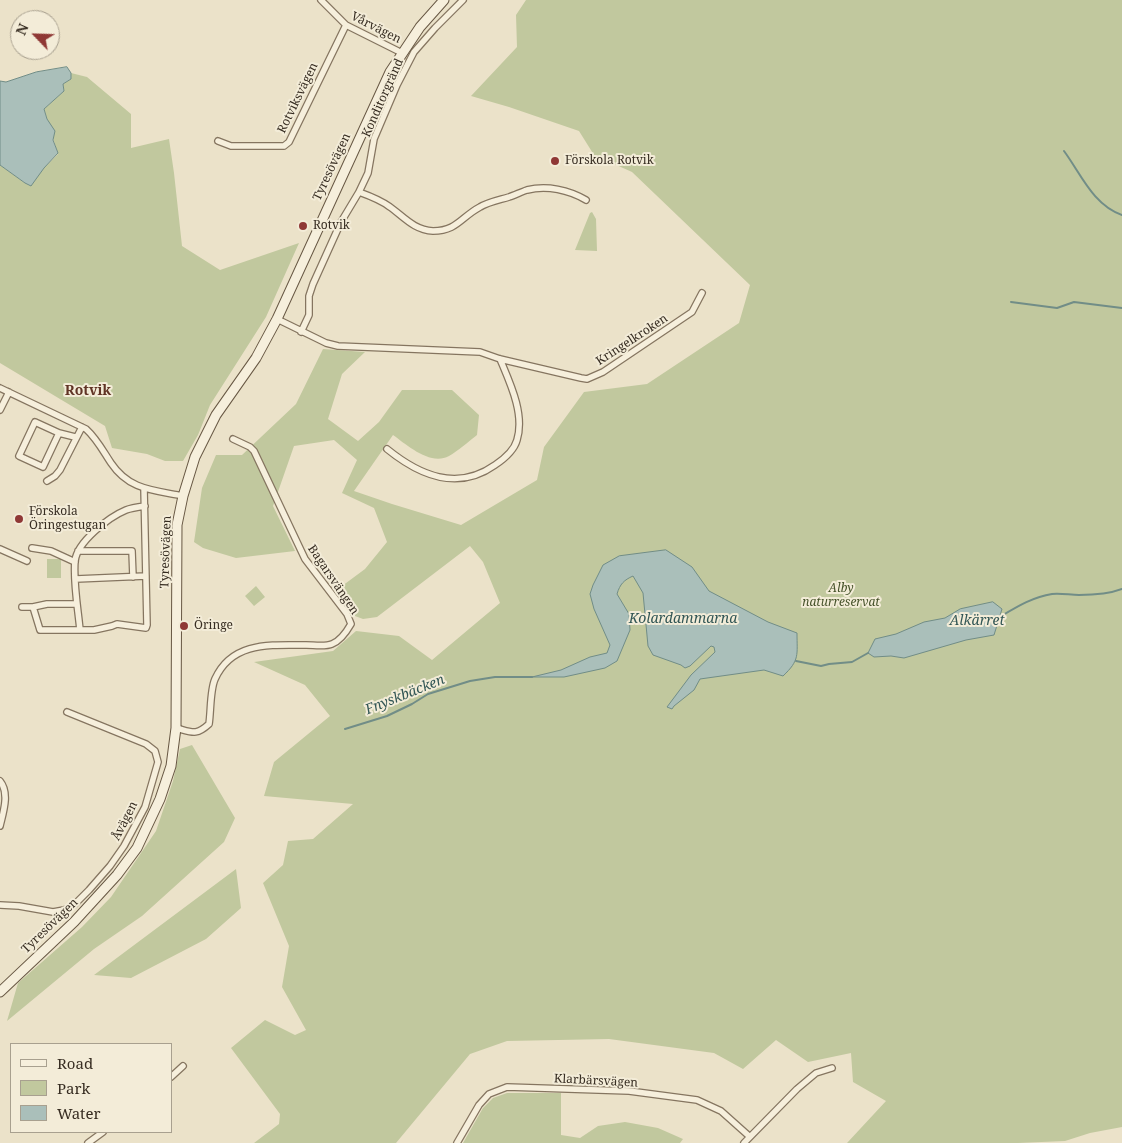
<!DOCTYPE html>
<meta charset="utf-8">
<style>
body{margin:0}
#map{position:relative;width:1122px;height:1143px;overflow:hidden;background:#ebe2c9;font-family:"Noto Serif",serif}
canvas{display:block}
.legend{position:absolute;left:10px;top:1043px;width:162px;height:90px;box-sizing:border-box;background:#f3ecd8;border:1px solid #a8a08f;margin:0;padding:6px 9px;list-style:none;font-size:15px;color:#372d22}
.legend li{display:flex;align-items:center;gap:10px;height:25px}
.legend b{width:25px;border:1px solid #a8a08f}
.north{position:absolute;left:10px;top:10px;width:50px;height:50px;box-sizing:border-box;background:#f3ecd8;border:1px solid #a8a08f;border-radius:50%;rotate:294deg;font-size:14px;font-weight:700;line-height:20px;text-align:center;color:#372d22}
.north::after{content:'';display:block;margin:auto;width:18px;height:22px;background:#8f3835;clip-path:polygon(50% 0,100% 100%,50% 72%,0 100%)}
</style>
<div id="map">
<canvas width="1122" height="1143"></canvas>
<ul class="legend">
<li><b style="height:6px;background:#f6efdc"></b>Road</li>
<li><b style="height:14px;background:#c1c89e"></b>Park</li>
<li><b style="height:14px;background:#aabfba"></b>Water</li>
</ul>
<div class="north">N</div>
</div>
<script>
const context = document.querySelector('canvas').getContext('2d');
context.lineJoin = 'round';
function fillPath(path, color) { context.fillStyle = color; context.fill(path, 'evenodd'); }
function stroke(path, color, width, dash) { context.strokeStyle = color; context.lineWidth = width; context.lineCap = dash ? 'butt' : 'round'; context.setLineDash(dash || []); context.stroke(path); }
function write(font, color, halo, rows, align = 'center') {
  context.font = font + ' "Noto Serif",serif'; context.lineWidth = 4; context.setLineDash([]); context.textBaseline = 'middle'; context.strokeStyle = halo; context.fillStyle = color; for (const [text, x, y, turn = 0] of rows) {
    context.save(); context.translate(x, y); context.rotate((+turn || 0) * Math.PI / 180); context.textAlign = isNaN(turn) ? turn : align; if (halo) context.strokeText(text, 0, 0); context.fillText(text, 0, 0); context.restore();
  }
}
const green = new Path2D(`
 M526 0H1122V1127L1090 1133 1065 1141 1018 1143H847L886 1101 853 1082 851 1053 808 1062 776 1040 743 1069 714 1053 609 1039 507 1041 470 1054 396 1143H254L279 1124 280 1114 231 1048 265 1020 295 1035 306 1030 282 987 289 946 263 883 283 865 288 841 313 839 353 804 264 796 274 762 330 716 305 685 254 662 333 651 356 631 399 636 432 660 500 603 483 562 470 546 377 617 363 619 355 616 339 599 338 589 365 569 387 542 374 508 342 493 357 460 334 440 294 446 273 506 295 551 236 558 203 548 194 542 202 488 216 455H242L296 404 323 349 365 352 342 374 328 419 358 441 379 422 402 390H452L479 415 477 435C468 442 458 451 449 456 430 466 407 445 393 435L354 491 392 504 461 525 537 480 544 447 584 392 647 384 739 323 750 285 632 172 594 155 579 131 509 107 471 96 517 47 516 15Z
 M71 73 87 77 131 114V148L169 139 174 173 182 246 220 270 299 243 266 317 210 405 198 435 183 461H165L147 454 112 448 105 426 0 363V165L25 183 44 168 58 154 44 109 64 91 63 84 71 79Z
 M592 212 596 219 597 251 575 250 590 213Z
 M47 559H61V578H47Z
 M256 586 265 597 254 606 245 596Z
 M192 745 235 818 224 842 142 916 94 949 7 1021 18 983 82 927 111 897 156 831 173 781 180 749Z
 M236 869 241 908 206 939 131 978 94 975Z
 M507 1093H561V1135L580 1138 598 1126 625 1122 658 1128 683 1139 680 1143H463L483 1108 493 1098Z`);
const water = new Path2D(`
 M67 67 71 73V79L63 84 64 91 44 109 47 119 55 131 53 140 58 153 44 168 31 186 25 183 0 165V81L6 82 36 72Z
 M666 550 692 567 709 591 768 622 797 633C797 655 800 660 783 676L764 670 700 679 694 690 674 706 672 709 667 707 691 675 715 652 714 647 711 646 690 666 685 668 681 665 653 655 648 646 643 593 633 576C624 580 620 584 617 594L629 614 630 630 617 661 605 668 564 677H532L561 670 590 657 607 653 610 645 594 609 590 594 593 585 603 565 619 556Z
 M993 602 1002 609 994 635 966 640 904 658 891 656 874 657 868 653 875 639 896 634 924 622 945 618 960 609Z`);
const stream = new Path2D(`
 M1064 151C1081 174 1093 205 1122 215
 M1011 302 1057 308 1074 302 1122 308
 M998 618C1015 608 1032 597 1052 594 1061 593 1070 595 1079 595 1094 595 1109 594 1122 589
 M796 661 821 666 829 664 852 662 868 653
 M345 729 387 716 412 704 428 694 470 681 495 677H532`);
const minor = new Path2D(`
 M321 0 346 25 402 53
 M218 141 231 146H284L289 142 346 25
 M359 192 368 173 374 139 397 85 414 52 435 28 463 0
 M277 319 326 343 338 346 480 352 500 359 581 378 587 379 603 372 692 312 702 293
 M301 332 309 315V296L313 284 341 222 359 192C370 196 381 200 390 207 404 217 414 230 433 231 457 231 461 217 480 207 488 202 499 200 509 197 515 195 521 192 527 190 547 185 569 190 586 200
 M0 388 86 429C97 439 103 451 111 463 129 490 153 490 183 496
 M0 410 9 392
 M59 433 35 422 19 456 43 467 59 433 75 437
 M387 449C419 475 457 492 495 465 504 459 514 451 517 440 525 414 510 383 500 359
 M47 481 55 476 60 470 82 427
 M144 488 147 625 146 628 117 624 112 626 94 630H80C78 609 73 581 75 561 77 542 109 517 126 510 131 508 138 507 145 506
 M32 548 51 551 75 562
 M0 549 27 561
 M78 551H132L133 577
 M76 579 146 576
 M77 604H47L33 607 40 630H80
 M22 607H33
 M176 728C192 732 196 736 209 724 211 711 210 690 215 679 232 641 271 645 306 645 314 645 325 647 332 644 340 641 347 631 351 624L347 614 305 559 254 451 250 447 233 439
 M0 781C10 793 3 813 0 826
 M0 905 19 906 53 912 64 910 74 905 89 890 110 866 124 846 145 807 158 762 155 751 146 744 67 712
 M171 1077 183 1066
 M88 1143 103 1132
 M457 1143 479 1105 489 1094 507 1087 629 1091 697 1100 721 1111 749 1136
 M744 1143 797 1089 816 1073 832 1068`);
const secondary = new Path2D(`
 M0 992 74 922 117 875 137 848 160 799 171 766 176 728 177 525 183 496 195 457 216 415 256 358 277 319 390 72 420 27 444 0`);
const markers = [
 [555,161,5,"#8f3835"],
 [303,226,5,"#8f3835"],
 [19,519,5,"#8f3835"],
 [184,626,5,"#8f3835"]
];
const streetNames = [
 ["Vårvägen",376,28,27],
 ["Rotviksvägen",298,98,-64],
 ["Konditorgränd",383,98,-66],
 ["Tyresövägen",332,167,-65],
 ["Kringelkroken",632,340,-33],
 ["Tyresövägen",166,552,-88],
 ["Bagarsvängen",333,580,56],
 ["Åvägen",125,821,-63],
 ["Tyresövägen",50,926,-44],
 ["Klarbärsvägen",596,1081,3]
];
const poiNames = [
 ["Förskola Rotvik",565,161],
 ["Rotvik",313,226],
 ["Förskola",29,512],
 ["Öringestugan",29,526],
 ["Öringe",194,626]
];
const parkNames = [
 ["Alby",841,589],
 ["naturreservat",841,603]
];
const neighbourhoodNames = [
 ["Rotvik",88,391]
];
const waterNames = [
 ["Kolardammarna",683,619],
 ["Alkärret",977,621],
 ["Fnyskbäcken",405,695,-22]
];
fillPath(green, '#c1c89e');
fillPath(water, '#aabfba');
stroke(water, '#718d87', 1);
stroke(stream, '#718d87', 2);
stroke(minor, '#857560', 8);
stroke(secondary, '#675743', 11);
stroke(minor, '#f6efdc', 5.5);
stroke(secondary, '#f6efdc', 9);
for (const [x, y, r, color] of markers) { const dot = new Path2D(); dot.arc(x, y, r, 0, 2 * Math.PI); context.fillStyle = color; context.fill(dot); stroke(dot, '#f3ecd8', 2); }
write('12px', '#372d22', '#f3ecd8', streetNames);
write('12px', '#372d22', '#f3ecd8', poiNames, 'left');
write('italic 12px', '#46522a', '#f3ecd8', parkNames);
write('bold 14px', '#603425', '#f3ecd8', neighbourhoodNames);
write('italic 14px', '#325655', '#f3ecd8', waterNames);
</script>
